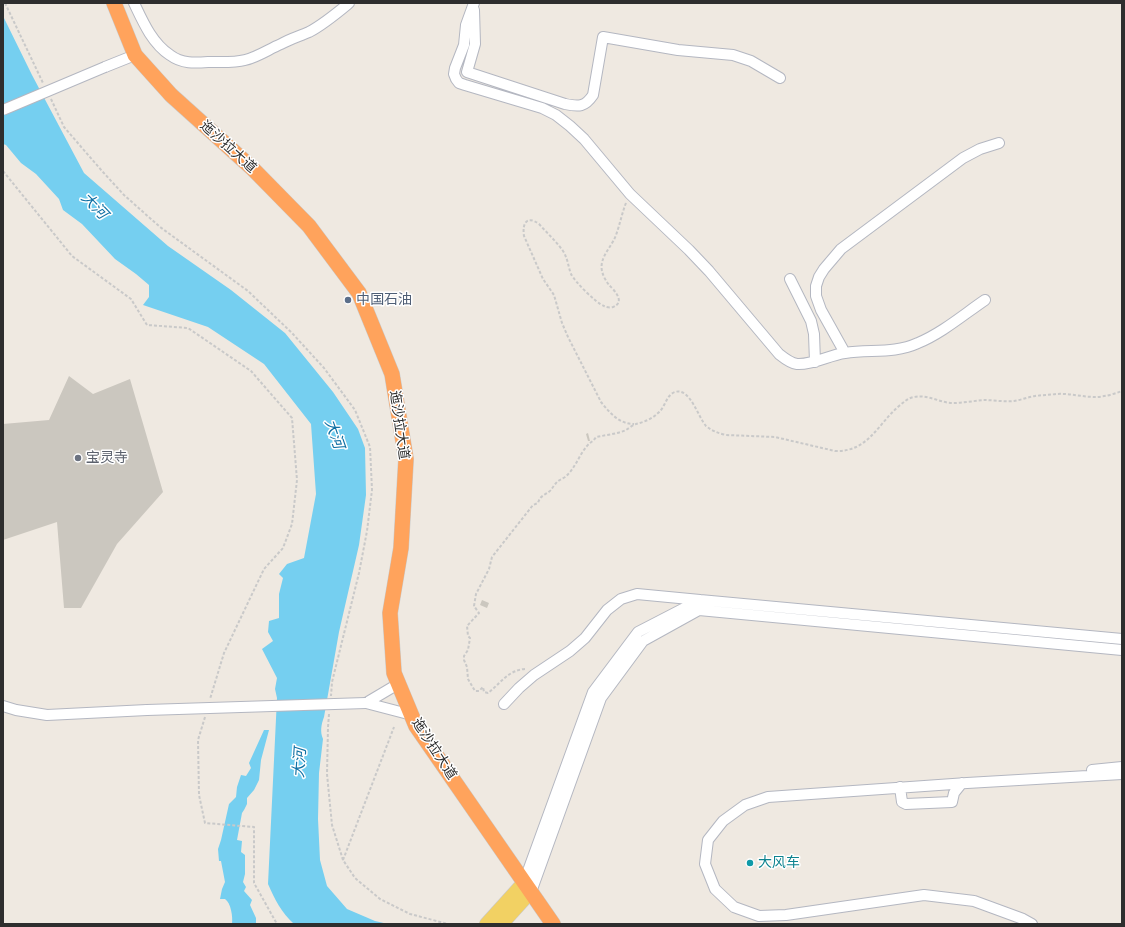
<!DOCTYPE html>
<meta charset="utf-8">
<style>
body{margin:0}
#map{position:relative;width:1125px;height:927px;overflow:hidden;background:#efe9e1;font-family:Karla,sans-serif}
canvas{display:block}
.frame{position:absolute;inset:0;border:4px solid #2e2e2e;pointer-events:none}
</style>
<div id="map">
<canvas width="1125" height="927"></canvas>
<div class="frame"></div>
</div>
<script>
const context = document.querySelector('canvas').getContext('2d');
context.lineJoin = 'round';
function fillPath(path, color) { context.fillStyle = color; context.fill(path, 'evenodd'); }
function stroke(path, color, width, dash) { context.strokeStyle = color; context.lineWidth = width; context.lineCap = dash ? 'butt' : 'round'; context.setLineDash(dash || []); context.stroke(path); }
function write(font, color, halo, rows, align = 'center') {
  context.font = font + ' Karla,"Noto Sans SC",sans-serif'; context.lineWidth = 3; context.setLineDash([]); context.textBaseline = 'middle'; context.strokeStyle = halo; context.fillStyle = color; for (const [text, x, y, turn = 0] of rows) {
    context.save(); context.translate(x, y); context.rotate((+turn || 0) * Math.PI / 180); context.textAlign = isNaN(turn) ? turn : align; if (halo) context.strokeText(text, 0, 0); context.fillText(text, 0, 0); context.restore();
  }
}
const water = new Path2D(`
 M3 16 32 75 84 173 168 246 231 290 285 333 333 392 358 429 365 448 366 495 359 545 339 632 324 717C321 725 320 732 323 739L319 773 318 819 320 860 327 886 347 909 375 921 388 924H294C281 912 275 900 268 884L277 698 275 689 277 678 262 649 273 641 268 632 269 621 279 618V594L283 578 279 574 287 564 304 558 316 494 311 424 264 364 208 327 143 305 149 297V285L136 274 115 259 82 224 63 210 59 199 36 174 21 163 6 145 3 144Z
 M264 730H269L261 760 259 780 254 790 247 798V804L244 810 242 813 237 840 242 841 241 852 245 855V874L243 882 246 887 244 891 252 900 250 905 256 918V924H232C233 917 231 903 225 899H220L222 889 225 882 221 861H219L218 849 221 840 229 804 236 797 237 787 241 775 246 776 251 768 249 763Z`);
const building = new Path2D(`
 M69 376 93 394 130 379 163 492 117 544 81 608H64L57 522 3 540V424L49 420Z
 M588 433 590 441H588L586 434Z
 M482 600 489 603 487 608 480 605Z`);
const path = new Path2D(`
 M5 3 43 83
 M51 99 64 127 102 171 124 195 160 227 248 291 292 333 324 368 355 410 370 447 372 490 367 531 359 573 332 682 331 696
 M3 171 72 256 131 299 147 325 188 328 251 371 292 418 297 480 292 524 283 548 264 569 224 653 210 699
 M626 203C622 213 620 224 616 235 612 247 599 257 602 271 603 276 606 281 609 285 614 290 626 302 613 307 610 308 606 307 604 306 596 303 575 282 571 274 568 266 568 259 563 251 556 241 547 233 539 224 527 215 522 223 524 236L543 279 554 295 562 323 568 337 601 402C610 413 619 424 634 424
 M525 669C508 670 500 684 488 693L484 692 483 687 479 691H475L468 679 467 667 464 660V656L468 650 470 638 468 636 467 626 479 613 474 606 476 594 489 569 492 557 533 505 538 503C540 495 546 495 551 490 553 487 555 484 557 482 559 480 562 479 565 477 575 469 579 455 587 446 590 442 593 442 596 437 606 435 617 434 626 430 629 428 633 425 636 424 644 422 652 419 658 413 665 408 666 395 675 392 690 387 698 417 706 426 712 431 718 433 726 435L775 437 835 451C868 452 877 425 899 406 904 402 908 398 914 397 928 394 940 403 953 403 963 403 973 401 983 400 993 400 1004 402 1014 401 1021 400 1028 397 1035 396 1042 395 1049 395 1056 394 1069 393 1082 397 1095 397 1104 397 1114 394 1122 391
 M329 714 328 727 327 774 332 825 343 860 355 878 380 899 410 914 448 924
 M205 717 198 740 199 795 205 823 254 827V883L277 924
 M343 860 394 727`);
const minor = new Path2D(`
 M134 3C143 22 152 43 170 55 182 64 195 63 208 62 220 62 234 63 245 60 258 57 269 49 281 44 290 39 300 36 309 32 324 24 337 13 349 3
 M474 3 466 25 464 45 455 68 454 74 456 79 459 83 465 85 542 108 556 115 570 126 584 139 630 194 689 250 709 271 779 354C784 358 790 363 797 364 814 365 829 355 845 353 870 349 894 354 918 343 942 333 963 315 985 300
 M474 10 475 44 467 72 565 104C579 107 585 107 593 95L603 37 678 50 733 55 751 61 780 78
 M105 67 135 55
 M790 279 811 321 814 334 815 362
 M845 353 821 310 816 296V286L819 277 824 269 841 249 963 158 980 149 999 143
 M366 703 412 715
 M366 703 398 684
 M504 704 519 688 534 675 570 651 585 638 607 610 621 599 637 594 700 600
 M3 706 16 710 47 715 147 710
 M1092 770 1122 767
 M900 787 902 802 906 804 952 802 954 793 962 783
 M524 882 593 692 638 632 700 600 1122 639
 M531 892 601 698 643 641 699 610 1122 650
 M1032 924 1023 919 974 901 924 895 786 915 759 916 734 907 715 889 705 864 708 840 723 821 745 805 768 797 967 783 1122 774`);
const major = new Path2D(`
 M486 924 524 882
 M502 924 531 892`);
const highway = new Path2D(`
 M114 3 135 55 171 95 252 168 309 226 359 293 392 374 406 459 401 548 390 613 394 673 416 726 553 924`);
const minorBridge = new Path2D(`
 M3 110 105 67
 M147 710 366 703`);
const markers = [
 [348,300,4,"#5c6f8a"],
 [78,458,4,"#6b7280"],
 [750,863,4,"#0f9aa8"]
];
const streetNames = [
 ["迤沙拉大道",228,147,42],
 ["迤沙拉大道",399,425,82],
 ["迤沙拉大道",434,749,57]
];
const serviceNames = [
 ["中国石油",356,300]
];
const worshipNames = [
 ["宝灵寺",86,458]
];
const cultureNames = [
 ["大风车",758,863]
];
const waterNames = [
 ["大河",94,206,46],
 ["大河",334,434,71],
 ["大河",300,763,-86]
];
fillPath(water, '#75cff0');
fillPath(building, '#cbc7bf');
stroke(minor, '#b4b7c1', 12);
stroke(major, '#c9c9c9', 14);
stroke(highway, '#c9c9c9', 16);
stroke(path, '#c9c9c9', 2, [3, 2]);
stroke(minor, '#fff', 10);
stroke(major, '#f2d163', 13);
stroke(highway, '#ffa35c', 15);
stroke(minorBridge, '#b4b7c1', 12, []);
stroke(minorBridge, '#fff', 10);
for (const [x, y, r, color] of markers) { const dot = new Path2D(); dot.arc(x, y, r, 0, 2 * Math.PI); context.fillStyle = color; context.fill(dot); stroke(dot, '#fff', 1.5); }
write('14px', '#2e2e2e', '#fff', streetNames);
write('14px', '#4e5e75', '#fff', serviceNames, 'left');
write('14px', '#5b616d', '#fff', worshipNames, 'left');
write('14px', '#0d838f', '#fff', cultureNames, 'left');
write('italic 15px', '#0d6fa3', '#fff', waterNames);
</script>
